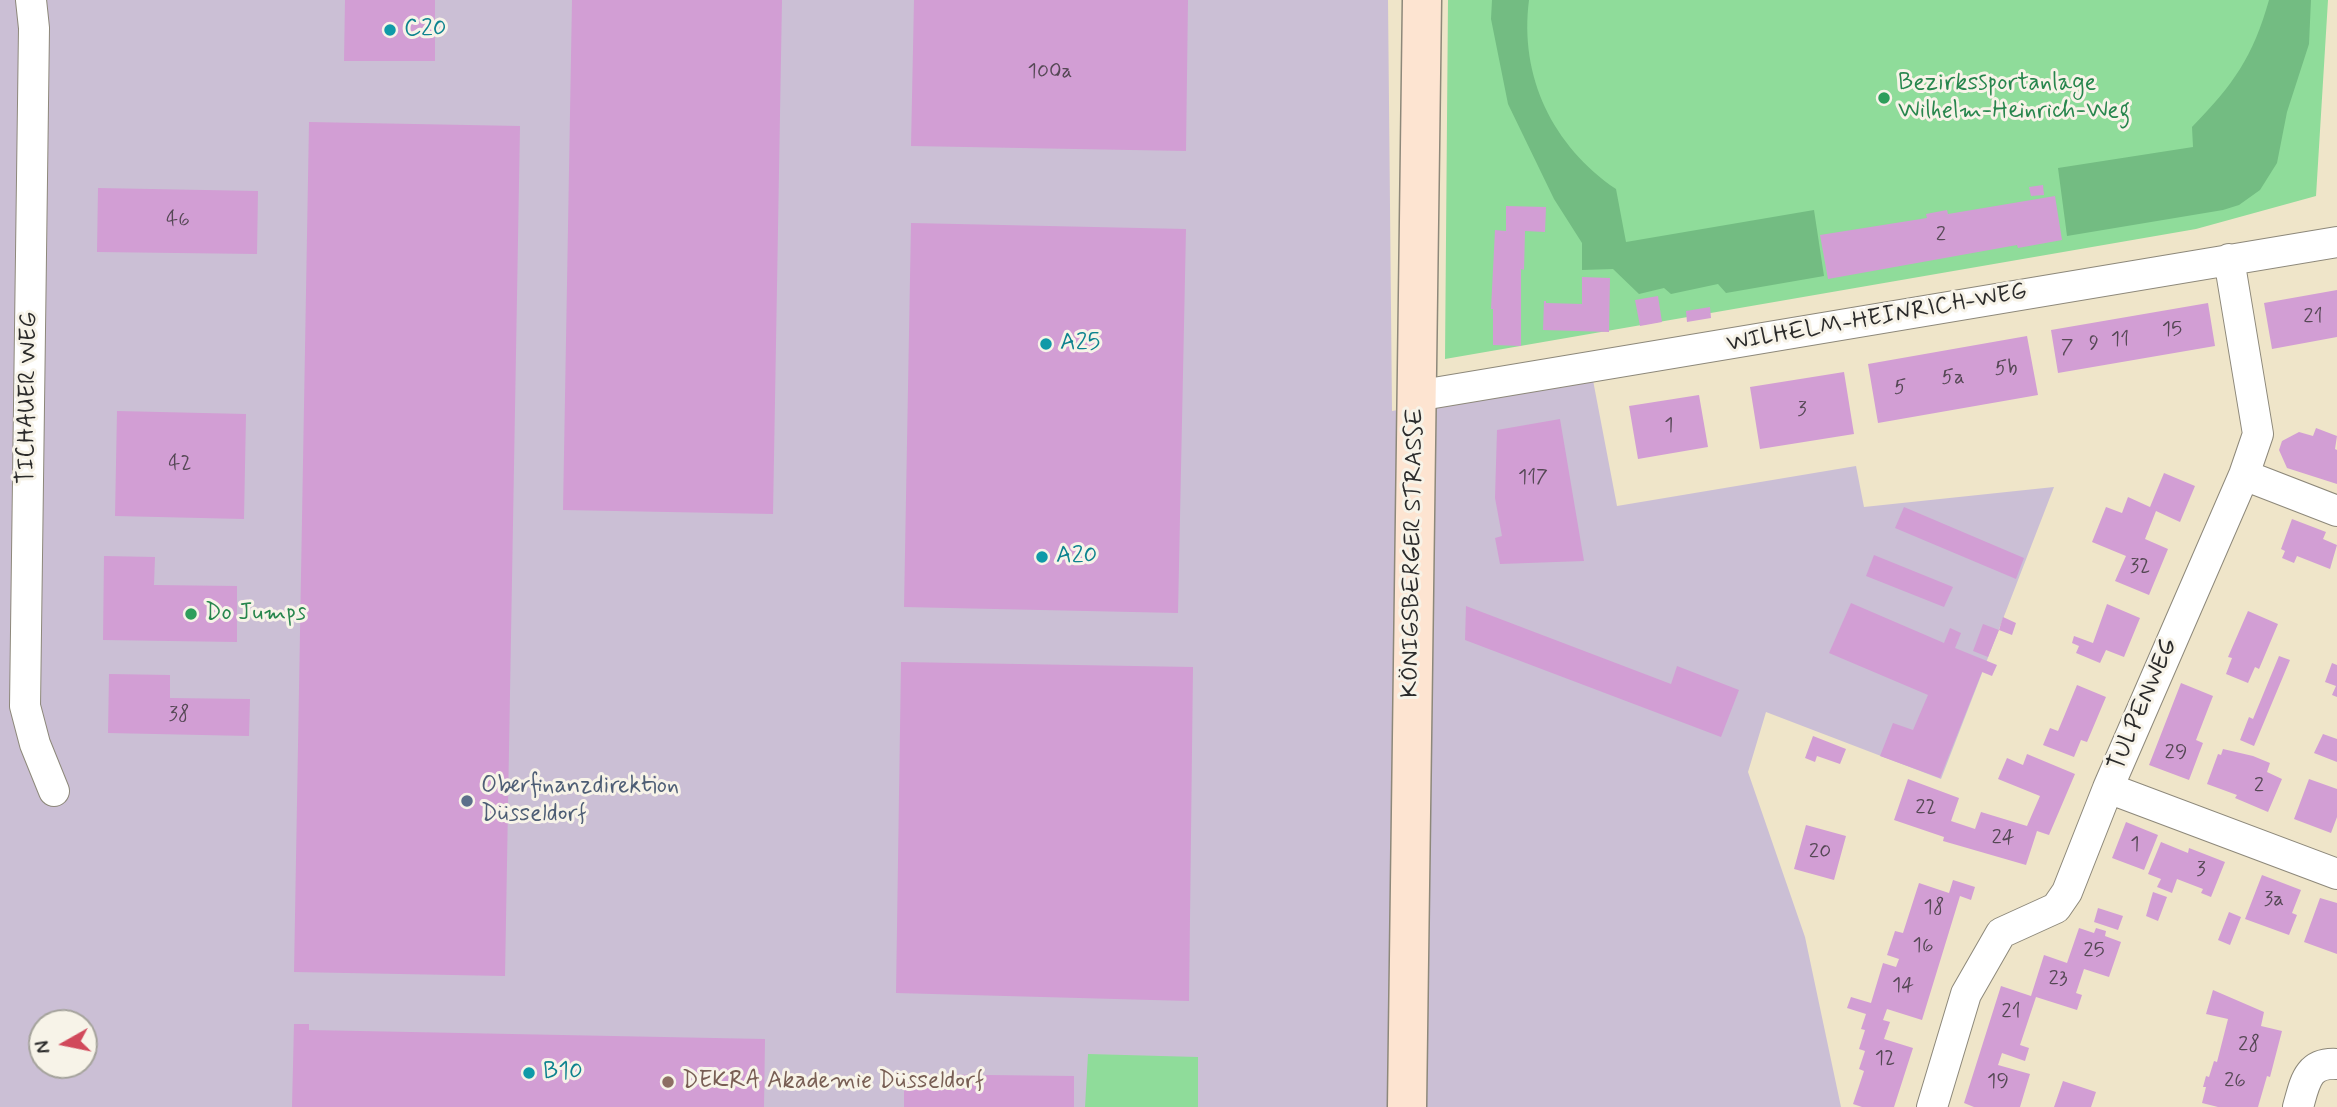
<!DOCTYPE html>
<meta charset="utf-8">
<style>
body{margin:0}
#map{position:relative;width:2337px;height:1107px;overflow:hidden;background:#efe5c9;font-family:Mynerve,sans-serif}
canvas{display:block}
.north{position:absolute;left:28px;top:1009px;width:70px;height:70px;box-sizing:border-box;background:#f7f3e8;border:2px solid #a5a39c;border-radius:50%;rotate:261deg;font-size:19px;font-weight:700;line-height:28px;text-align:center;color:#2b2b2b}
.north::after{content:'';display:block;margin:auto;width:24px;height:32px;background:#d1495b;clip-path:polygon(50% 0,100% 100%,50% 72%,0 100%)}
</style>
<div id="map">
<canvas width="2337" height="1107"></canvas>
<div class="north">N</div>
</div>
<script>
const context = document.querySelector('canvas').getContext('2d');
context.lineJoin = 'round';
function fillPath(path, color) { context.fillStyle = color; context.fill(path, 'evenodd'); }
function stroke(path, color, width, dash) { context.strokeStyle = color; context.lineWidth = width; context.lineCap = dash ? 'butt' : 'round'; context.setLineDash(dash || []); context.stroke(path); }
function write(font, color, halo, rows, align = 'center') {
  context.font = font + ' Mynerve,sans-serif'; context.lineWidth = 6; context.setLineDash([]); context.textBaseline = 'middle'; context.strokeStyle = halo; context.fillStyle = color; for (const [text, x, y, turn = 0] of rows) {
    context.save(); context.translate(x, y); context.rotate((+turn || 0) * Math.PI / 180); context.textAlign = isNaN(turn) ? turn : align; if (halo) context.strokeText(text, 0, 0); context.fillText(text, 0, 0); context.restore();
  }
}
const industrial = new Path2D(`
 M0 0H1388L1392 411 1592 375 1617 506 1856 466 1864 507 2054 487 1941 779 1766 712 1748 772 1805 937 1841 1107H0ZM42 1023H84V1065H42Z`);
const green = new Path2D(`
 M1448 0H2328L2316 196 2196 229 1445 359Z
 M1088 1054 1198 1057V1107H1085Z`);
const forest = new Path2D(`
 M1492 0H1529C1519 77 1553 146 1616 189L1626 242 1814 210 1824 276 1726 293 1718 284 1671 294 1664 288 1639 294 1613 269 1582 270V243L1554 199 1508 104 1491 19Z
 M2269 0H2311L2309 44 2287 112 2277 163 2260 190 2239 205 2223 210 2067 236 2058 168 2193 147 2192 127C2233 85 2253 57 2269 0Z`);
const building = new Path2D(`
 M345 0H435V61H344Z
 M572 0H782L773 514 563 510Z
 M914 0H1188L1186 151 911 146Z
 M309 122 520 126 505 976 294 972Z
 M2043 185 2044 195 2031 196 2029 187Z
 M98 188 258 191 257 254 97 252Z
 M2055 196 2062 240 2018 248 2017 245 1828 279 1820 235 1927 218 1926 214 1947 210 1948 214Z
 M1506 206 1546 207 1545 232 1525 231 1524 270 1521 269V346L1493 345V309H1491L1495 230 1506 231Z
 M911 223 1186 229 1178 613 904 607Z
 M1582 277 1610 278 1609 332 1543 330 1544 301H1546V303L1582 304Z
 M2337 290V337L2272 349 2264 303Z
 M1658 296 1662 322 1640 326 1635 300Z
 M2208 303 2215 346 2058 373 2051 330Z
 M1710 307 1711 318 1687 322 1686 311Z
 M2027 336 2038 395 1878 423 1868 364Z
 M1844 372 1854 434 1760 449 1750 387Z
 M1699 395 1708 447 1638 459 1629 406Z
 M117 411 246 414 244 519 115 516Z
 M1560 419 1584 561 1500 564 1495 538 1502 536 1495 498 1497 430Z
 M2316 428 2337 436 2335 449 2337 450V484L2287 468 2279 450 2282 441 2299 432 2313 436Z
 M2164 473 2195 486 2180 522 2156 511 2145 539 2168 549 2149 595 2115 581 2126 556 2092 542 2106 507 2122 513 2128 497 2150 507Z
 M1904 507 2024 558 2016 579 1895 528Z
 M2292 519 2326 532 2323 539 2337 545 2330 569 2297 556 2294 563 2282 558 2285 551 2281 549Z
 M1874 555 1953 587 1944 607 1866 576Z
 M104 556 155 557 154 585 237 586V642L103 640Z
 M1851 603 1944 643 1950 628 1961 633 1955 648 1997 665 1992 676 1982 672 1940 778 1880 756 1893 723 1913 730 1928 695 1829 653Z
 M2107 604 2140 618 2124 657 2106 650 2100 663 2076 653 2079 646 2072 643 2074 636 2093 643Z
 M1466 606 1671 684 1677 666 1739 690 1721 737 1465 640Z
 M2248 611 2278 624 2259 669 2255 667 2248 683 2226 674 2232 658 2228 657Z
 M2003 617 2016 623 2012 635 1999 630Z
 M1983 624 1999 630 1988 657 1973 651Z
 M2279 656 2290 660 2254 746 2240 740 2249 717 2253 719Z
 M901 662 1193 667 1189 1001 896 993Z
 M2332 663 2337 665V697L2332 695 2336 686 2325 682Z
 M109 674 170 675V698L250 699 249 736 108 733Z
 M2181 683 2213 696 2196 740 2203 743 2189 780 2149 765Z
 M2077 685 2106 697 2087 742 2081 740 2074 757 2043 745 2050 728 2058 731Z
 M2323 734 2337 739V762L2314 753Z
 M1813 736 1846 749 1840 764 1817 756 1815 762 1805 758Z
 M2223 749 2253 756 2270 763 2267 772 2282 779 2268 812 2235 798 2237 795 2207 784 2218 754 2221 755Z
 M2027 754 2075 774 2049 835 2037 831 2026 865 1943 841 1944 837 1894 820 1908 779 1959 798 1951 821 1975 829 1981 812 2027 826 2040 796 1998 779 2007 758 2023 765Z
 M2309 779 2337 789V817L2331 833 2294 819Z
 M2126 822 2158 835 2144 870 2112 858Z
 M1806 825 1846 836 1834 880 1794 869Z
 M2161 842 2188 853 2189 848 2225 862 2211 897 2201 893 2203 889 2177 879 2172 893 2157 887 2161 879 2148 874Z
 M2262 875 2301 890 2292 913 2297 915 2289 935 2245 919Z
 M1953 880 1975 887 1971 900 1960 896 1922 1020 1887 1009 1883 1020 1890 1022 1884 1039 1913 1048 1894 1107H1862L1853 1104 1864 1071 1859 1069 1865 1051 1859 1049 1865 1030 1861 1029 1866 1014 1847 1008 1851 997 1871 1003 1883 963 1896 967 1899 959 1887 955 1895 931 1903 933 1919 883 1949 893Z
 M2153 892 2167 897 2158 921 2146 916Z
 M2320 898 2337 903V954L2304 942Z
 M2098 908 2123 916 2118 930 2094 922Z
 M2229 912 2241 917 2230 945 2218 940Z
 M2079 928 2094 933 2096 928 2106 931 2105 936 2121 942 2109 977 2084 969 2076 993 2082 995 2077 1010 2036 997 2020 1045 2029 1048 2025 1061 2002 1053 1998 1065 2030 1074 2020 1107H1974L1964 1103 2001 986 2031 996 2044 955 2067 963Z
 M2213 990 2264 1012 2261 1026 2282 1031 2270 1077 2267 1076 2258 1107H2218L2202 1103 2206 1087H2203L2206 1076 2209 1077 2214 1061 2217 1062 2228 1019 2206 1014Z
 M294 1024H309V1030L765 1039 764 1107H292Z
 M904 1074 1074 1076V1107H904Z
 M2063 1081 2096 1092 2091 1107H2054Z`);
const street = new Path2D(`
 M31 0 34 28 25 706 35 744 54 791
 M1416 396 2337 242
 M2244 475 2337 511
 M2108 788 2337 874
 M1932 1107 1966 994 2001 933 2056 908 2067 892 2108 788 2244 475 2258 434 2229 259
 M2298 1107C2305 1083 2307 1062 2337 1064`);
const secondary = new Path2D(`
 M1407 1107 1422 0`);
const markers = [
 [390,30,7,"#0f9aa8"],
 [1884,98,7,"#2e9e5b"],
 [1046,344,7,"#0f9aa8"],
 [1042,557,7,"#0f9aa8"],
 [191,614,7,"#2e9e5b"],
 [467,801,7,"#5c6f8a"],
 [529,1073,7,"#0f9aa8"],
 [668,1082,7,"#8d6e63"]
];
const numberNames = [
 ["100a",1050,73],
 ["46",178,221],
 ["2",1941,236],
 ["21",2313,318],
 ["15",2172,331],
 ["11",2120,341],
 ["9",2094,345],
 ["7",2067,349],
 ["5b",2006,370],
 ["5a",1953,379],
 ["5",1900,389],
 ["3",1802,411],
 ["1",1669,427],
 ["42",180,465],
 ["117",1533,479],
 ["32",2140,568],
 ["38",179,716],
 ["29",2176,754],
 ["2",2259,787],
 ["22",1926,809],
 ["24",2003,839],
 ["1",2135,846],
 ["20",1820,853],
 ["3",2201,871],
 ["3a",2274,901],
 ["18",1934,909],
 ["16",1923,947],
 ["25",2094,952],
 ["23",2058,980],
 ["14",1903,987],
 ["21",2011,1013],
 ["28",2249,1046],
 ["12",1885,1060],
 ["26",2235,1082],
 ["19",1998,1083]
];
const cultureNames = [
 ["C20",404,30],
 ["A25",1060,344],
 ["A20",1056,557],
 ["B10",543,1073]
];
const leisureNames = [
 ["Bezirkssportanlage",1898,84],
 ["Wilhelm-Heinrich-Weg",1898,112],
 ["Do Jumps",205,614]
];
const streetNames = [
 ["WILHELM-HEINRICH-WEG",1877,319,-10],
 ["TICHAUER WEG",29,398,-89],
 ["KÖNIGSBERGER STRASSE",1414,553,-89],
 ["TULPENWEG",2144,705,-67]
];
const serviceNames = [
 ["Oberfinanzdirektion",481,787],
 ["Düsseldorf",481,815]
];
const educationNames = [
 ["DEKRA Akademie Düsseldorf",682,1082]
];
fillPath(industrial, '#cbbfd5');
fillPath(green, '#8fdc9a');
fillPath(forest, '#73bc82');
fillPath(building, '#d29ed4');
stroke(street, '#8d887a', 32);
stroke(secondary, '#8d887a', 41);
stroke(street, '#fff', 30);
stroke(secondary, '#fde4d1', 38);
for (const [x, y, r, color] of markers) { const dot = new Path2D(); dot.arc(x, y, r, 0, 2 * Math.PI); context.fillStyle = color; context.fill(dot); stroke(dot, '#f7f3e8', 2.5); }
write('21px', '#554855', null, numberNames);
write('24px', '#0d838f', '#f7f3e8', cultureNames, 'left');
write('24px', '#27864d', '#f7f3e8', leisureNames, 'left');
write('24px', '#2b2b2b', '#f7f3e8', streetNames);
write('24px', '#4e5e75', '#f7f3e8', serviceNames, 'left');
write('24px', '#785e54', '#f7f3e8', educationNames, 'left');
</script>
